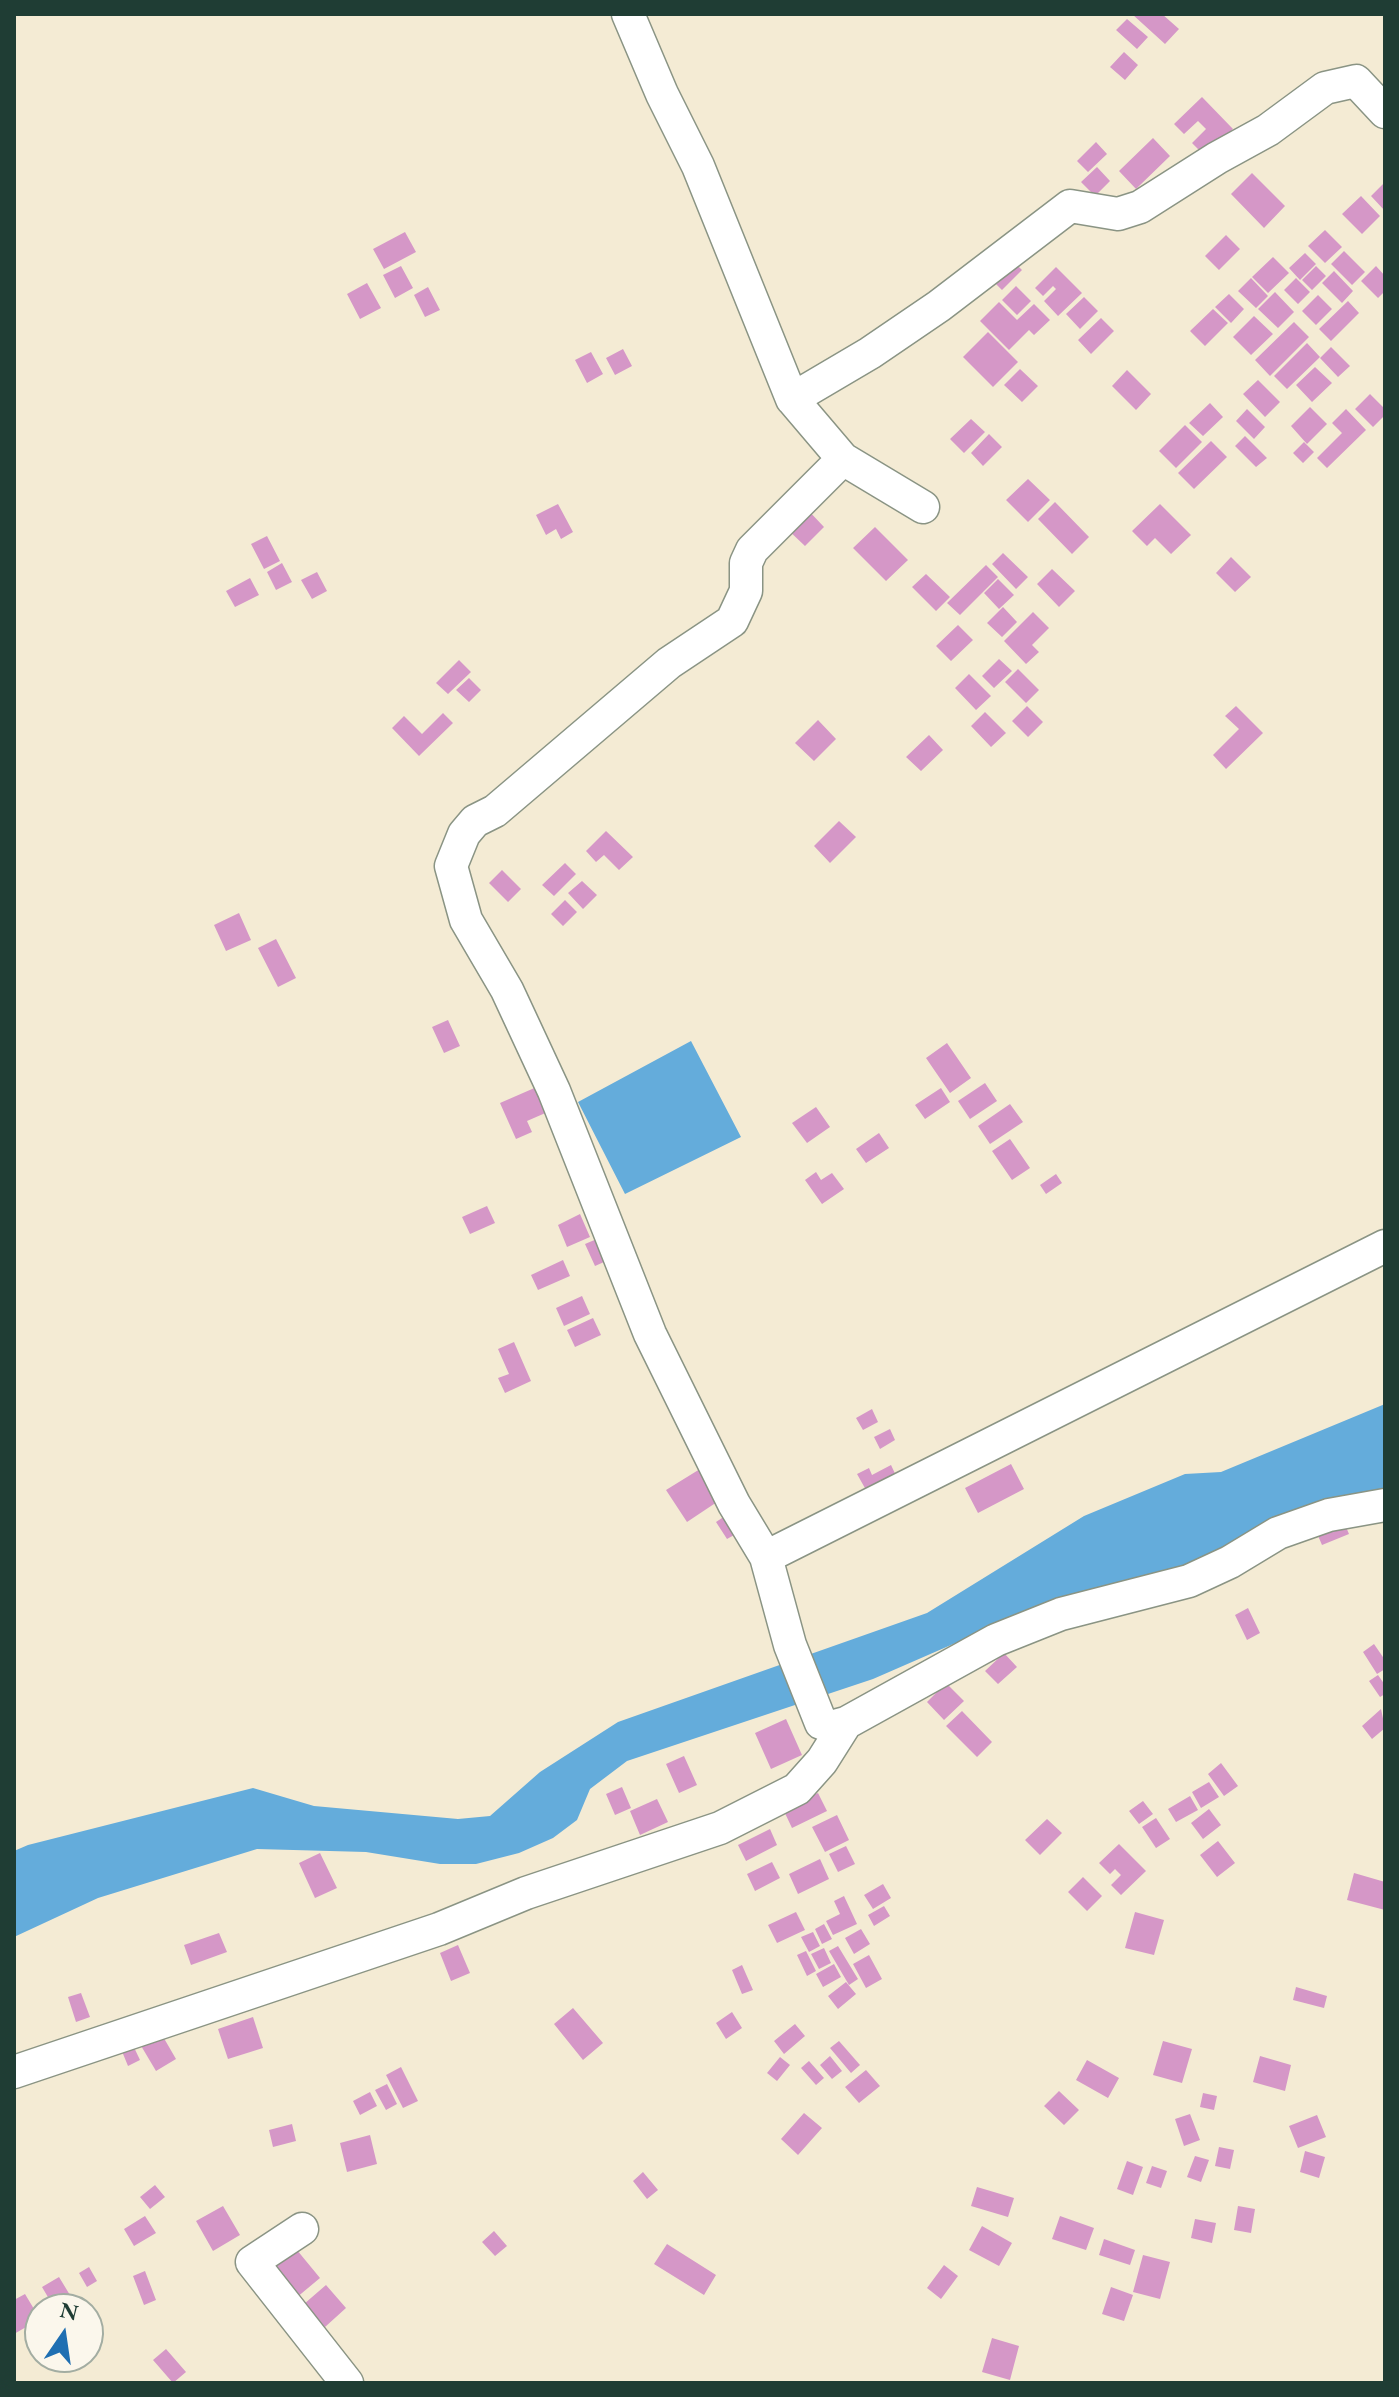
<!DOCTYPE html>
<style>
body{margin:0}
#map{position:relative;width:1399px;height:2397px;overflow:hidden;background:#f4ebd4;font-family:"EB Garamond",serif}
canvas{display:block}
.frame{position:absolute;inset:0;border:16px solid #1f3d34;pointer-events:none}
.north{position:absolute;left:24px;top:2293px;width:80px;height:80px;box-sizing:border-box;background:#fbf7ec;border:2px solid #a3ada2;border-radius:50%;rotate:13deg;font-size:22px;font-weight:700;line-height:32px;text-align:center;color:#1f3d34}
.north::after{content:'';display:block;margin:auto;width:28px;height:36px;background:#1f6fb2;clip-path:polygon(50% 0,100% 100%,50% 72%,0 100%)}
</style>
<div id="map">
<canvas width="1399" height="2397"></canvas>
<div class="frame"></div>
<div class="north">N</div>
</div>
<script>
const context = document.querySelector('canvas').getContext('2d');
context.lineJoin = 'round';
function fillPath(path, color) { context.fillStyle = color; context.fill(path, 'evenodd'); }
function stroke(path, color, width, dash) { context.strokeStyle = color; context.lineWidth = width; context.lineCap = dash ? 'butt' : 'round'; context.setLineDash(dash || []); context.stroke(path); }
const water = new Path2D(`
 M691 1041 741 1137 625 1194 578 1102Z
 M1385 1404V1490L1191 1570 1029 1611 873 1679 627 1761 590 1789 577 1820 553 1838 519 1853 476 1864H440L366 1852 257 1849 98 1898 14 1937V1851L28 1845 253 1788 314 1806 458 1819 490 1816 540 1772 618 1722 927 1613 1084 1516 1185 1474 1221 1472Z`);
const building = new Path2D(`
 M1132 14H1162L1179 29 1165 44Z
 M1127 19 1148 37 1137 49 1116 30Z
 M1124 52 1138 65 1125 80 1110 67Z
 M1202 97 1233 129 1205 156 1192 143 1206 129 1198 121 1184 134 1174 124Z
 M1153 138 1170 156 1136 189 1119 171Z
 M1096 142 1107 154 1088 172 1077 161Z
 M1097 167 1110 181 1095 196 1081 182Z
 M1252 173 1285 206 1264 228 1231 194Z
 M1385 182V211L1371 196Z
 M1361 196 1380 216 1362 234 1342 214Z
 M1325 230 1342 247 1325 263 1308 246Z
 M405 232 416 252 384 269 373 249Z
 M1226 235 1240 249 1219 270 1205 256Z
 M1344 251 1365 272 1352 285 1331 264Z
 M1305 253 1316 264 1300 280 1289 268Z
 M1009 257 1022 270 1002 290 989 277Z
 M1273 257 1289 273 1268 293 1252 277Z
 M401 266 413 288 395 298 383 275Z
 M1316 266 1326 276 1312 290 1302 280Z
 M1376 266 1385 276V291L1378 298 1361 281Z
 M1056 267 1082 293 1058 316 1044 301 1056 289 1053 286 1043 296 1035 288Z
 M1334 271 1353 291 1342 303 1322 283Z
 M1251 278 1268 296 1256 308 1238 291Z
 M1296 278 1310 292 1298 304 1284 290Z
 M367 283 381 308 360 319 347 294Z
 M1016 286 1031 301 1017 315 1002 300Z
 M428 287 440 310 425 317 414 295Z
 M1275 292 1294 312 1278 328 1258 309Z
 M1229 294 1244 309 1231 323 1215 307Z
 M1318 295 1332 309 1316 325 1302 311Z
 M1084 297 1098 311 1080 329 1066 314Z
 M1348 301 1359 313 1331 341 1319 329Z
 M999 302 1017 320 1034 304 1050 320 1034 335 1029 330 1009 350 980 321Z
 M1213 309 1228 323 1205 346 1190 331Z
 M1254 316 1273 334 1251 355 1233 337Z
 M1101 318 1114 331 1091 354 1078 340Z
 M1294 322 1309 337 1270 376 1255 360Z
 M988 332 1018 362 993 387 963 357Z
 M1307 343 1320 357 1287 389 1274 376Z
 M1331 347 1350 366 1338 377 1320 358Z
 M623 349 632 366 615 375 606 358Z
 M591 352 603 374 587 383 575 360Z
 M1315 367 1332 383 1312 402 1296 385Z
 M1020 369 1038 386 1022 402 1004 385Z
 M1127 370 1151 394 1136 410 1112 386Z
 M1258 380 1280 402 1265 417 1243 394Z
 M1370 394 1385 409V415L1373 427 1355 409Z
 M1210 403 1223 417 1203 436 1189 423Z
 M1310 407 1327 424 1307 444 1291 426Z
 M1247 409 1265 427 1254 439 1236 421Z
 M1346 409 1366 430 1327 468 1317 458 1342 433 1332 423Z
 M971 419 985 432 964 453 950 439Z
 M1185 425 1202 442 1176 468 1159 451Z
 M989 434 1002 447 983 466 971 453Z
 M1245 436 1267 458 1256 467 1235 446Z
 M1211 441 1227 457 1194 489 1178 473Z
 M1304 442 1314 452 1303 463 1293 453Z
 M1028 479 1050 500 1028 522 1006 500Z
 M1055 502 1089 537 1072 554 1038 519Z
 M558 504 573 532 561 539 556 529 546 535 536 515Z
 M1160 504 1191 535 1171 554 1155 538 1147 546 1132 531Z
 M806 508 824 527 805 546 786 528Z
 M875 527 908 560 886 581 853 548Z
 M267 536 280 561 264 569 251 544Z
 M1003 553 1028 577 1016 589 992 564Z
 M1231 557 1251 577 1235 592 1216 573Z
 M282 563 292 582 276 590 267 572Z
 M986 565 998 577 960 615 947 603Z
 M1052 569 1075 591 1059 607 1037 584Z
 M317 572 327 591 312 599 301 580Z
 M926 574 950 597 936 611 912 587Z
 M250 578 259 595 235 607 226 591Z
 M998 579 1014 595 999 609 984 593Z
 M1003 607 1017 622 1002 637 987 623Z
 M1033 612 1049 628 1032 645 1039 652 1026 664 1004 641Z
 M958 625 973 640 951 661 936 646Z
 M999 659 1012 671 994 688 982 676Z
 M459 660 471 672 448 694 436 683Z
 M1018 669 1039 690 1026 703 1005 682Z
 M969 674 991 696 976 710 955 688Z
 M469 678 481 690 469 702 456 690Z
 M1027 706 1043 722 1028 737 1012 721Z
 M1236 706 1263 733 1226 769 1213 755 1239 729 1225 716Z
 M985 712 1006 733 991 747 971 726Z
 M443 713 453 723 419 756 392 728 404 716 422 734Z
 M818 720 836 739 814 761 795 743Z
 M929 735 943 750 921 771 906 757Z
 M839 821 856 837 830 863 814 846Z
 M606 831 633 857 619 870 604 855 596 862 586 851Z
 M565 863 576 874 554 896 542 885Z
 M502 870 521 889 508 902 489 883Z
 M582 881 597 895 583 909 568 893Z
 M565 900 577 912 563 926 551 914Z
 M239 913 251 940 226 951 214 925Z
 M276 939 296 978 278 987 258 948Z
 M448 1020 460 1046 444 1053 432 1027Z
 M947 1043 971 1078 950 1093 926 1058Z
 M985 1083 997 1101 970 1119 958 1101Z
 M539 1086 550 1111 527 1121 532 1132 516 1139 500 1103Z
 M941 1088 950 1102 925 1119 915 1105Z
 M1010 1104 1023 1122 990 1144 978 1126Z
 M816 1107 830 1127 807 1143 792 1123Z
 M879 1133 889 1148 866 1163 856 1149Z
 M1010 1139 1030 1168 1012 1180 992 1151Z
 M816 1172 821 1180 832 1173 844 1189 822 1204 805 1180Z
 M1056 1174 1062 1183 1046 1194 1040 1185Z
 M487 1206 495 1223 470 1234 462 1217Z
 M580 1214 590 1237 567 1247 558 1225Z
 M604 1236 613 1258 595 1266 585 1244Z
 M563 1260 570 1276 538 1290 531 1275Z
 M582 1296 590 1314 564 1326 556 1308Z
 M593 1318 601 1335 575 1347 567 1330Z
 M514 1342 531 1381 505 1393 498 1378 509 1374 498 1349Z
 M872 1409 878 1422 863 1430 856 1418Z
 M890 1429 895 1440 880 1449 874 1437Z
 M1011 1464 1024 1489 978 1513 965 1488Z
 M891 1465 899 1482 870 1497 857 1474 869 1468 872 1475Z
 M700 1469 720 1500 687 1522 666 1490Z
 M731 1512 743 1530 727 1539 716 1522Z
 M1343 1520 1349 1534 1322 1545 1316 1531Z
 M1248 1608 1260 1633 1247 1640 1235 1615Z
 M1374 1644 1385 1660V1669L1377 1674 1363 1652Z
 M1004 1653 1017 1667 998 1684 985 1671Z
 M1378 1675 1385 1685V1694L1380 1697 1369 1681Z
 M946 1683 964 1701 944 1720 927 1702Z
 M1381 1709 1385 1728 1372 1739 1362 1726Z
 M962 1711 992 1742 977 1757 946 1726Z
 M786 1719 802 1755 771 1769 755 1733Z
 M684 1756 697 1785 679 1793 666 1764Z
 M1221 1763 1238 1786 1224 1796 1208 1774Z
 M1209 1782 1219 1797 1201 1808 1192 1792Z
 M622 1787 631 1808 615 1815 606 1794Z
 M818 1793 827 1811 792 1828 783 1809Z
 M1190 1796 1198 1810 1176 1822 1168 1809Z
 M657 1799 668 1822 640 1835 630 1811Z
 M1143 1801 1153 1814 1139 1824 1129 1811Z
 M1209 1809 1221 1825 1203 1839 1191 1823Z
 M837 1815 849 1840 825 1852 812 1827Z
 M1156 1818 1170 1839 1156 1848 1142 1827Z
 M1047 1819 1062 1833 1040 1855 1025 1840Z
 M770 1829 777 1845 746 1861 738 1845Z
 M1218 1841 1235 1863 1217 1877 1200 1855Z
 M1119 1844 1146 1871 1121 1895 1111 1885 1121 1875 1115 1869 1110 1874 1099 1863Z
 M846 1846 855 1864 838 1872 829 1854Z
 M320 1853 337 1888 315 1898 299 1863Z
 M820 1859 829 1879 798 1894 789 1874Z
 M772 1862 780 1878 755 1891 747 1874Z
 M1354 1873 1385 1882V1910L1347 1900Z
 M1083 1877 1102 1896 1087 1911 1068 1892Z
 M883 1884 891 1898 873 1909 864 1895Z
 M844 1896 857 1924 833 1935 826 1921 840 1914 834 1901Z
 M884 1906 890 1916 874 1926 868 1915Z
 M796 1912 805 1930 777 1943 768 1925Z
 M1135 1912 1164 1920 1154 1955 1125 1948Z
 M824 1924 832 1939 822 1944 815 1929Z
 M861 1929 870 1944 854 1954 845 1938Z
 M813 1932 820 1946 809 1952 801 1937Z
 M219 1933 227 1952 191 1965 184 1945Z
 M458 1945 470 1973 451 1981 440 1953Z
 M838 1946 858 1979 849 1985 829 1951Z
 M824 1948 831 1963 819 1969 811 1954Z
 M806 1951 816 1971 807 1976 797 1955Z
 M869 1955 882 1979 866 1988 853 1964Z
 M834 1964 841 1977 823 1987 816 1974Z
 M742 1965 753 1990 742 1994 732 1970Z
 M846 1982 856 1994 838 2009 828 1996Z
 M1296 1987 1327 1996 1324 2008 1293 2000Z
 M81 1993 90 2017 76 2022 68 1997Z
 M573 2008 603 2043 583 2060 554 2024Z
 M732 2012 742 2028 726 2039 716 2023Z
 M253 2017 263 2048 228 2059 218 2029Z
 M795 2024 805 2036 784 2054 774 2041Z
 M158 2028 176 2059 156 2071 137 2039Z
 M130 2039 140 2060 128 2066 119 2044Z
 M839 2041 860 2065 851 2073 830 2048Z
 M1163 2041 1192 2049 1182 2083 1153 2075Z
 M830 2056 842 2071 832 2079 820 2065Z
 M1260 2056 1291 2065 1285 2091 1253 2082Z
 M780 2057 790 2065 777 2081 767 2073Z
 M1087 2060 1119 2078 1108 2098 1076 2080Z
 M809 2061 824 2078 816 2085 801 2068Z
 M401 2067 418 2101 403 2108 386 2075Z
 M866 2070 880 2086 859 2103 845 2087Z
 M387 2084 397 2104 386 2110 375 2090Z
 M1059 2091 1079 2110 1064 2125 1044 2106Z
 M370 2092 377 2106 360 2115 353 2101Z
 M1203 2093 1217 2096 1214 2110 1200 2107Z
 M804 2113 822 2128 798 2155 781 2139Z
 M1190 2114 1200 2140 1184 2146 1175 2119Z
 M1317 2115 1326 2137 1298 2148 1289 2126Z
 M292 2124 296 2141 273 2147 269 2130Z
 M370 2135 377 2164 347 2172 340 2143Z
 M1219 2147 1234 2150 1230 2169 1215 2166Z
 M1305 2151 1325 2157 1319 2178 1300 2172Z
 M1195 2156 1209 2160 1201 2182 1187 2177Z
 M1127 2161 1143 2167 1133 2195 1117 2189Z
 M1152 2166 1167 2171 1161 2188 1146 2183Z
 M643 2172 658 2190 647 2199 633 2181Z
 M155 2185 165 2197 150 2209 140 2197Z
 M977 2187 1014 2198 1008 2217 971 2206Z
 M223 2206 240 2235 213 2251 196 2221Z
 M1238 2206 1255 2209 1251 2233 1234 2230Z
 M145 2216 156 2233 134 2246 124 2229Z
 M1060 2216 1094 2228 1086 2250 1052 2239Z
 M1195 2219 1216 2223 1212 2243 1191 2238Z
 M982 2226 1012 2243 999 2266 969 2250Z
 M494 2231 507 2246 495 2256 482 2242Z
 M1104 2239 1135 2250 1130 2265 1099 2255Z
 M292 2244 320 2278 296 2298 268 2264Z
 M667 2244 716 2275 704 2295 654 2264Z
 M1143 2255 1170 2262 1160 2299 1133 2292Z
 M944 2265 958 2276 941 2299 927 2288Z
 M89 2267 97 2281 87 2287 79 2273Z
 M145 2271 156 2300 144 2305 133 2276Z
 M59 2277 73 2300 55 2309 42 2287Z
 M326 2285 346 2308 325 2327 304 2304Z
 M1111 2287 1133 2295 1124 2321 1102 2314Z
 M25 2294 40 2319 14 2334V2300Z
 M992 2338 1019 2346 1010 2380 982 2372Z
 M166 2349 186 2372 173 2383 153 2360Z`);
const minor = new Path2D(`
 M628 14 662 94 698 166 792 399 843 459 752 550 746 563V591L732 621 669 663 495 811 475 821 464 834 451 866 466 920 507 990 554 1091 650 1334 734 1504 766 1557 790 1645 821 1723 831 1727 846 1723 996 1640 1061 1614 1189 1581 1230 1562 1278 1533 1329 1515 1385 1505
 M792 399 870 353 939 306 1070 206 1118 214 1140 207 1217 158 1268 130 1325 88 1356 81 1385 112
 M843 459 923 507
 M766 1557 1385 1246
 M14 2072 439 1929 526 1893 720 1828 797 1789 822 1761 846 1723
 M302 2229 252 2262 347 2383`);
fillPath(water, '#64acdb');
fillPath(building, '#d597c7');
stroke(minor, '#8a9484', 35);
stroke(minor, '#fff', 32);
</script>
